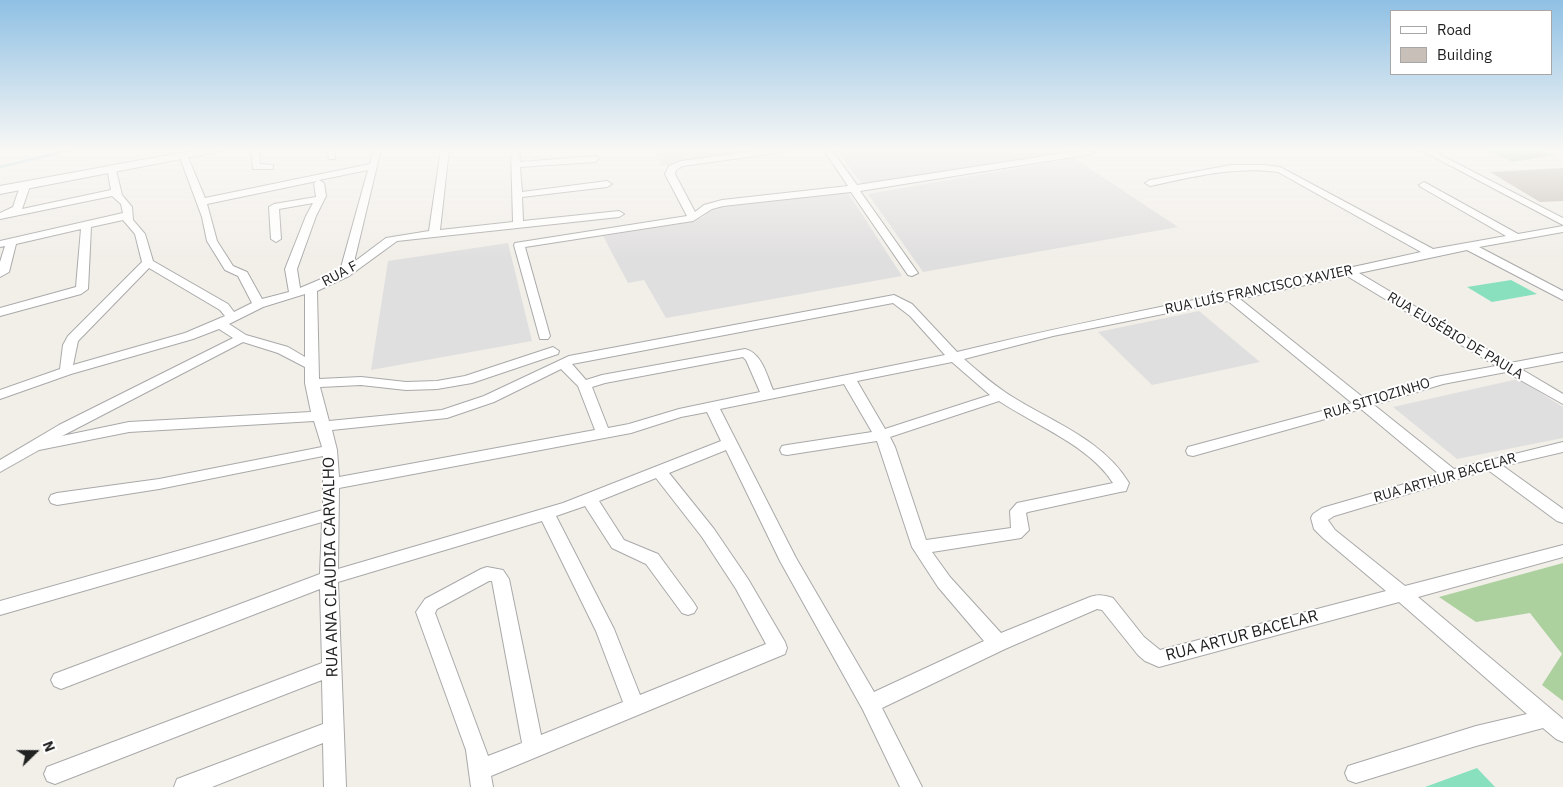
<!DOCTYPE html>
<meta charset="utf-8">
<style>
body{margin:0}
#map{position:relative;width:1563px;height:787px;overflow:hidden;background:#f2efe9;font-family:"IBM Plex Sans",sans-serif}
canvas{display:block}
.legend{position:absolute;left:1390px;top:10px;width:162px;height:65px;box-sizing:border-box;background:#fff;border:1px solid #a7a7a7;margin:0;padding:6px 9px;list-style:none;font-size:15px;color:#222}
.legend li{display:flex;align-items:center;gap:10px;height:25px}
.legend b{width:25px;border:1px solid #a7a7a7}
.north{position:absolute;left:10px;top:727px;width:50px;height:50px;-webkit-text-stroke:4px #fff;paint-order:stroke;rotate:68deg;font-size:14px;font-weight:700;line-height:20px;text-align:center;color:#222}
.north::after{content:'';display:block;margin:auto;width:18px;height:22px;background:#222;clip-path:polygon(50% 0,100% 100%,50% 72%,0 100%)}
</style>
<div id="map">
<canvas width="1563" height="787"></canvas>
<ul class="legend">
<li><b style="height:6px;background:#fff"></b>Road</li>
<li><b style="height:14px;background:#c7bfb8"></b>Building</li>
</ul>
<div class="north">N</div>
</div>
<script>
const context = document.querySelector('canvas').getContext('2d');
context.lineJoin = 'round';
function fillPath(path, color) { context.fillStyle = color; context.fill(path, 'evenodd'); }
function stroke(path, color, width, dash) { context.strokeStyle = color; context.lineWidth = width; context.lineCap = dash ? 'butt' : 'round'; context.setLineDash(dash || []); context.stroke(path); }
function write(font, color, halo, rows, align = 'center') {
  context.font = font + ' "IBM Plex Sans",sans-serif'; context.lineWidth = 4; context.setLineDash([]); context.textBaseline = 'middle'; context.strokeStyle = halo; context.fillStyle = color; for (const [text, x, y, turn = 0] of rows) {
    context.save(); context.translate(x, y); context.rotate((+turn || 0) * Math.PI / 180); context.textAlign = isNaN(turn) ? turn : align; if (halo) context.strokeText(text, 0, 0); context.fillText(text, 0, 0); context.restore();
  }
}
const residential = new Path2D(`
 M652 149H769L661 166Z
 M836 149H1085L866 184 860 182Z
 M1074 158 1178 227 923 272 868 194Z
 M844 193 849 194 902 276 666 318 644 280 628 283 603 236 691 222 703 217 712 208Z
 M508 243 532 341 371 370 388 261Z
 M1199 311 1260 362 1152 385 1098 332Z
 M1518 379 1563 407V438L1457 459 1393 407Z`);
const forest = new Path2D(`
 M1483 149H1541L1555 155 1513 162Z
 M1563 563V701L1542 685 1562 654 1530 613 1476 622 1439 597Z`);
const pitch = new Path2D(`
 M1511 280 1537 294 1492 302 1467 287Z
 M1477 768 1495 787H1425Z`);
const stream = new Path2D(`
 M0 167 75 149`);
const building = new Path2D(`
 M1563 168V201L1540 202 1490 172Z`);
const minor = new Path2D(`
 M251 149H259L260 164 273 165V169H253Z
 M327 149H335V159H329Z
 M373 149H381L354 262 386 238 429 231 441 149H449L440 230 513 222 511 149H519L520 162 595 156 599 159 595 162 520 167 522 192 607 181 612 184 607 187 522 197 523 221 619 211 624 214 619 217 397 241 349 276 317 291 319 379 361 377 406 382 437 381 465 376 553 347 559 351 558 354 472 383 437 389 406 390 361 385 320 387 329 421 442 410 484 396 569 356 894 295 912 304 957 352C1111 314 1268 287 1421 252L1278 172C1234 166 1192 177 1150 186L1145 183 1150 180 1231 165H1264L1280 167 1433 249 1506 236 1421 187 1419 185 1424 182 1518 234 1563 226V232L1479 247 1563 291V300L1467 250 1359 273 1510 363 1563 353V361L1521 369 1563 394V404L1506 372 1443 384 1374 405 1454 469 1563 442V452L1503 466 1563 509V523L1557 521 1488 470 1334 516 1328 520 1335 530 1405 586 1563 545V557L1418 597 1563 719V742L1556 739 1543 728 1476 746 1356 783 1348 780 1345 773 1348 766 1476 726 1527 714 1399 602 1159 667 1145 661 1138 655 1102 610 1097 609 1005 649 882 708 922 787H900L863 710 780 561 726 450 669 473 714 529 748 579 785 642 787 648 785 654 491 776 493 787H471L466 750 416 612 425 599 481 569 487 567 503 570 509 579 541 735 623 702 596 631 542 521 338 582 346 787H324L323 743 212 787H174L177 779 323 724 322 680 55 784 47 781 44 774 47 767 322 663 320 589 61 689 54 686 51 680 54 674 320 574 322 522 0 615V601L323 510V456L159 489 57 505 51 503 49 499 51 495 57 493 159 479 322 447 314 421 129 432 39 450 0 472V460L59 425 233 338 219 329 193 339 71 374 0 399V390L60 369 63 345 68 336 142 262 135 234 123 220 91 227 88 289 81 294 0 316V308L76 287 81 229 16 244 9 272 0 277V262L5 246 0 247V241L123 213 121 204 112 196 0 219V213L13 207 20 186 25 183 30 186 22 209 111 190 107 168 112 165 115 166 122 195 132 207 133 220 145 234 153 261 228 304 234 312 252 303 238 276 225 270 207 241 202 217 179 155 180 153H186L187 155 205 198 370 164ZM368 170 340 271 300 288 297 269 316 216 326 196 324 183 319 180ZM317 181 314 183 316 197 274 204 269 207 271 239 276 242 281 239 279 209 313 203 306 216 285 269 289 292 262 299 247 272 233 266 217 241 207 204ZM149 268 220 310 225 316 185 333 73 365 78 341ZM1347 276 1496 366 1436 377 1365 399 1240 299ZM305 294V357L288 347 246 335 229 324 263 307ZM1228 301 1352 403 1188 447 1186 451 1188 455 1193 456 1361 409 1439 474 1322 508 1313 514 1311 518 1314 529 1323 538 1386 591 1160 650 1144 637 1113 598C1105 595 1098 594 1090 597L1001 633 950 577 932 552 1021 538 1029 530 1026 513 1028 512 1120 492 1126 491 1129 483C1104 441 1055 423 1016 399 997 388 980 373 964 359L1053 336ZM893 303 910 316 945 355 773 390C767 376 762 353 745 349L602 375 586 380 572 364ZM243 342 278 353 305 367V383L311 412 129 422 62 436ZM743 357 746 360 760 392 679 409 629 424 608 428 592 387 605 383ZM952 362 990 395 885 429 857 381ZM561 369 578 386 595 430 339 477 337 450 332 430 447 418 494 402ZM844 384 872 432 787 445 782 446 780 450 782 454 787 455 877 441 912 547 938 587 984 641 874 692 796 558 720 409ZM999 401C1035 425 1090 446 1113 483L1017 503 1010 511 1011 528 926 540 895 447 890 437ZM707 412 721 441 563 503 338 569 339 488 631 433 681 417ZM656 478 702 537 736 589 766 644 640 695 614 629 556 516 585 506 612 548 646 564 682 613 688 615 694 613 697 608 694 603 658 554 624 540 599 501ZM489 581H492L522 743 488 756 435 613 437 609Z
 M768 149H788L784 152 683 166 676 170 675 174 695 212 704 205 722 200 848 186 823 149H831L857 185 1090 149 1096 151 1092 154 860 191 918 273 912 276 908 275 851 192 723 206 712 209 693 221 525 247 550 336 548 339H540L514 245 515 243 687 216 665 174 669 166 681 161Z
 M1419 149H1429L1563 218V225Z`);
const tertiary = new Path2D(`
 M201 149H223L217 152 0 194V186Z`);
const streetNames = [
 ["RUA F",340,274,-28],
 ["RUA LUÍS FRANCISCO XAVIER",1259,290,-12],
 ["RUA EUSÉBIO DE PAULA",1455,336,31],
 ["RUA SITIOZINHO",1377,399,-17],
 ["RUA ARTHUR BACELAR",1445,478,-16]
];
const nearStreetnames = [
 ["RUA ANA CLAUDIA CARVALHO",331,567,-91],
 ["RUA ARTUR BACELAR",1242,636,-15]
];
fillPath(residential, '#e0dfdf');
fillPath(forest, '#add19e');
fillPath(pitch, '#88e0be');
stroke(stream, '#aad3df', 2.5);
fillPath(building, '#c7bfb8');
stroke(minor, '#a9a9a9', 2);
stroke(tertiary, '#a9a9a9', 2);
fillPath(minor, '#fff');
fillPath(tertiary, '#fff');
const sky = context.createLinearGradient(0, 0, 0, 259);
sky.addColorStop(0, '#8fc0e4');
sky.addColorStop(0.58, '#f9f8f5');
sky.addColorStop(1, '#f9f8f500');
context.fillStyle = sky;
context.fillRect(0, 0, 1563, 259);
write('14px', '#222', '#fff', streetNames);
write('16px', '#222', '#fff', nearStreetnames);
</script>
